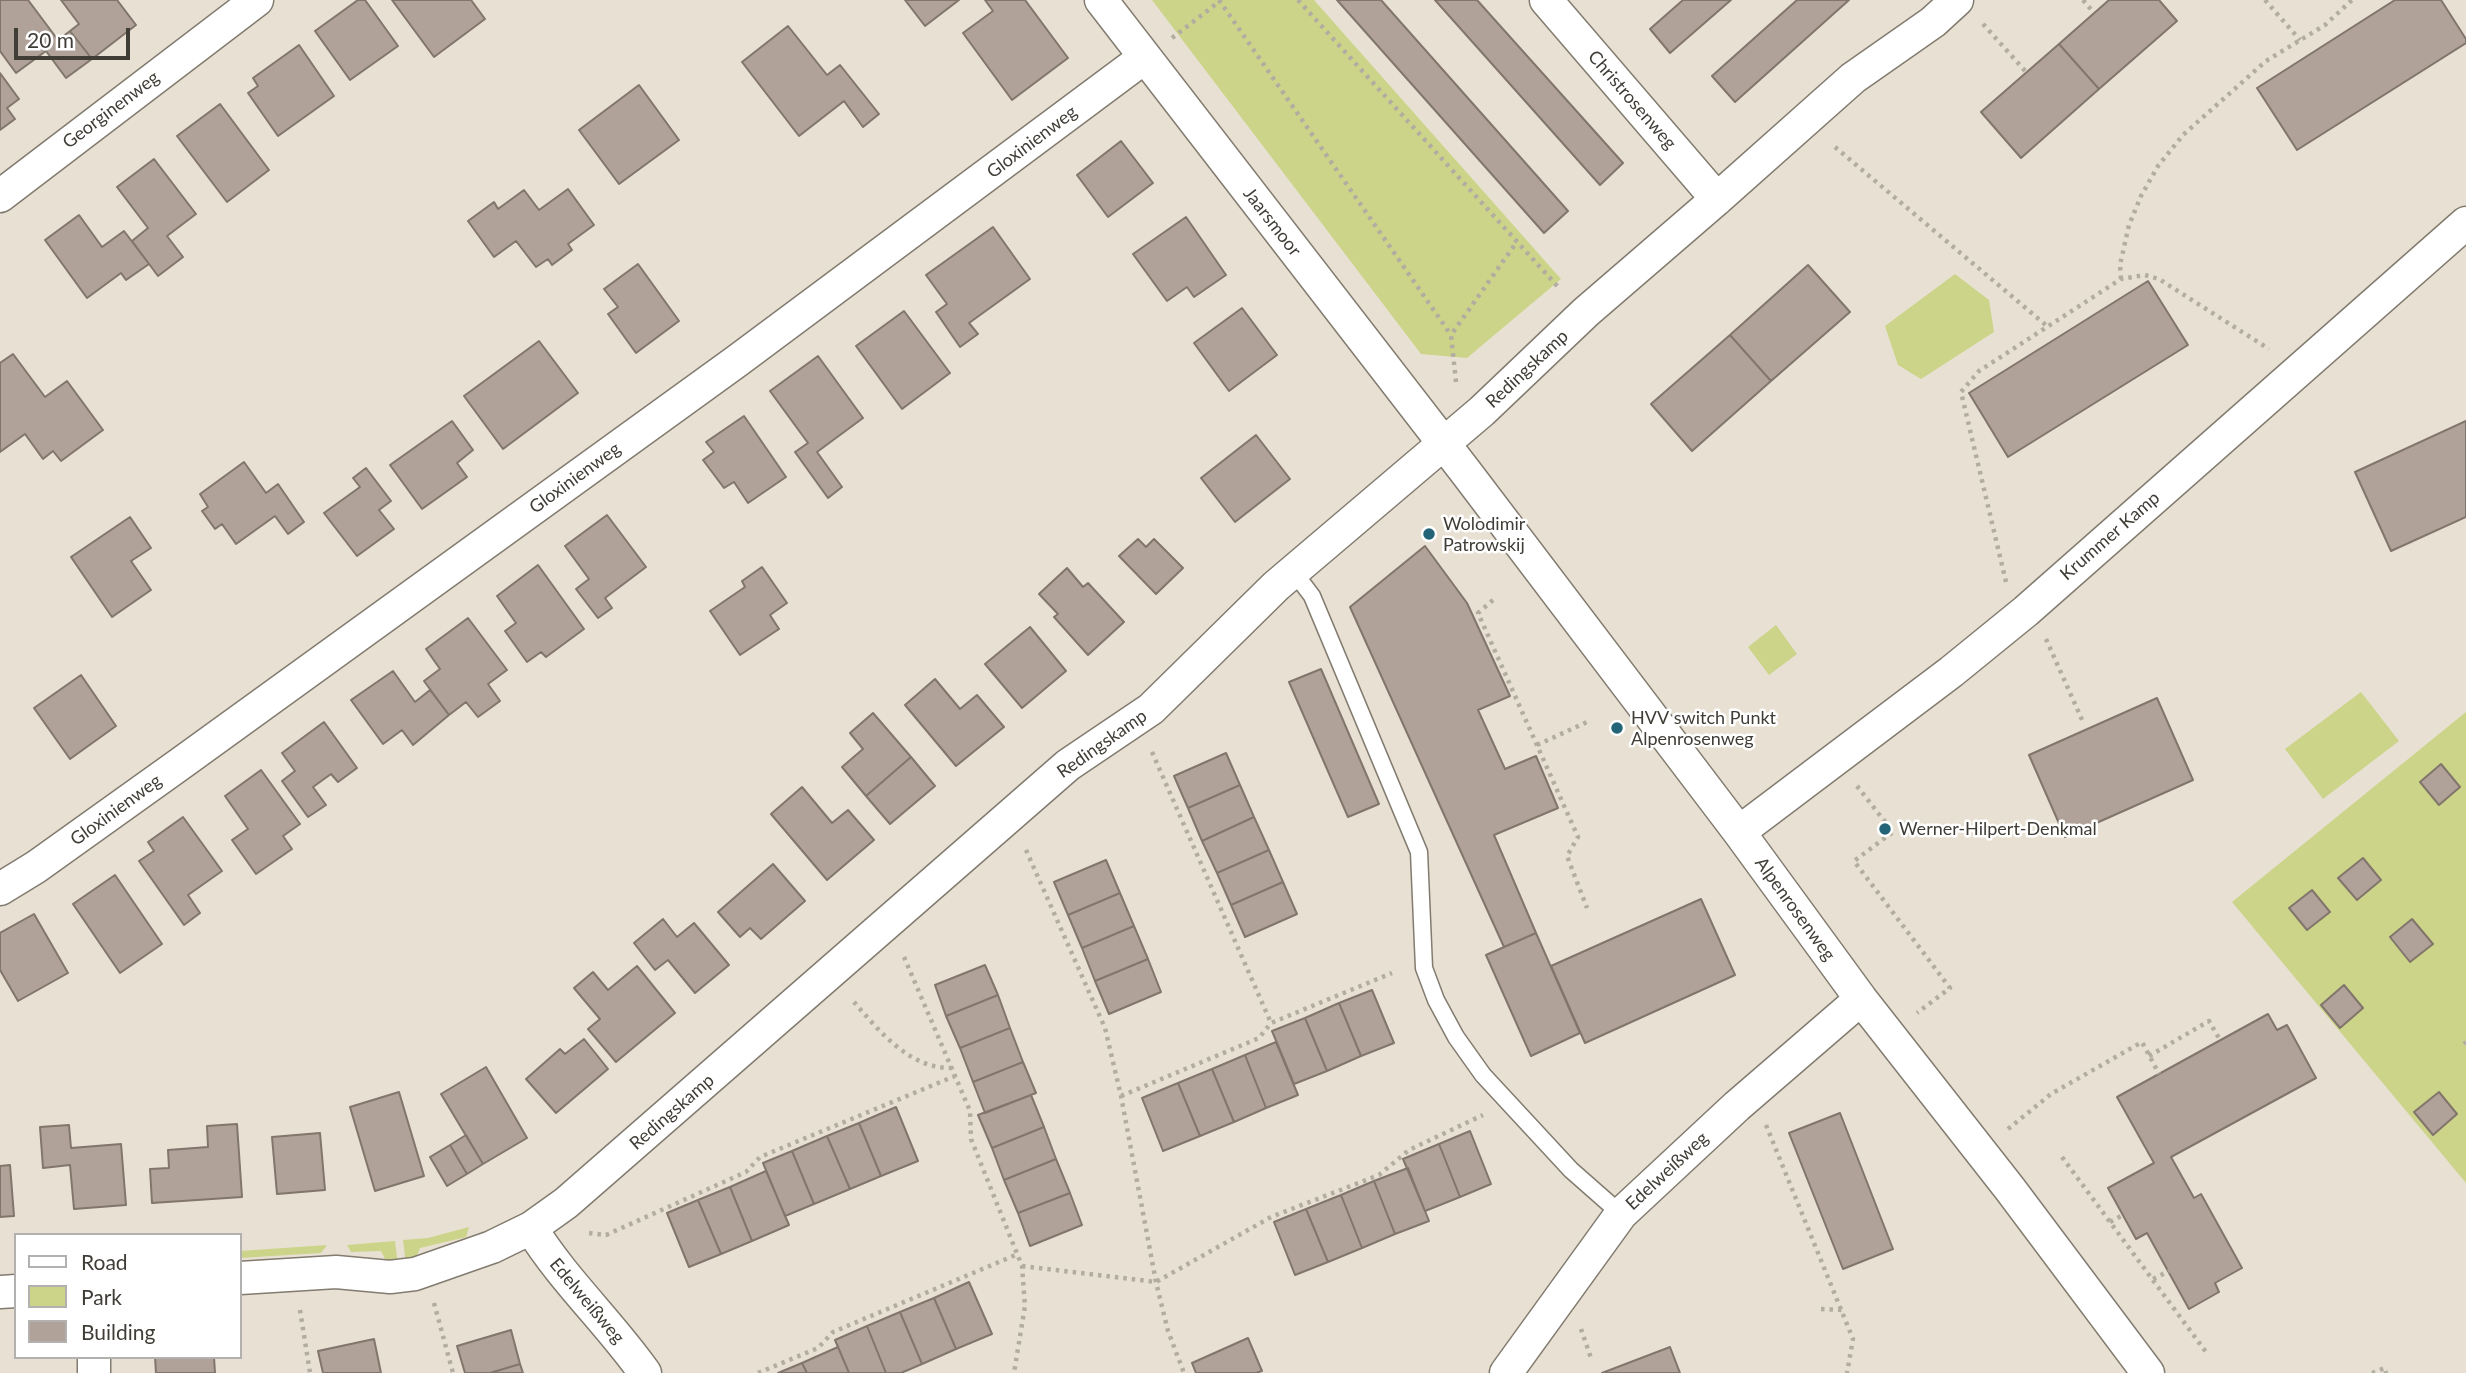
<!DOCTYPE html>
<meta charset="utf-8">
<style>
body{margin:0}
#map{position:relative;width:2466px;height:1373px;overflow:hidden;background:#e8e1d3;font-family:Lato,sans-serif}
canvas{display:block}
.legend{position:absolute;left:14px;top:1233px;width:228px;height:126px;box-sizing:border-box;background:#fff;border:2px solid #b3b1af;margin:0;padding:9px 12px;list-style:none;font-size:21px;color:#403d37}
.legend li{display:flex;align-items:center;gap:14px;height:35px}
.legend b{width:35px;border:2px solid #b3b1af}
.scale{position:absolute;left:14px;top:28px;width:116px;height:32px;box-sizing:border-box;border:4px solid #403d37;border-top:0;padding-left:9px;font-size:21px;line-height:24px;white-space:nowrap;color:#403d37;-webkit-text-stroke:5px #fff;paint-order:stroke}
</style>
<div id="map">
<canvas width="2466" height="1373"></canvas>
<ul class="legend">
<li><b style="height:9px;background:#fff"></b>Road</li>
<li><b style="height:19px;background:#cbd488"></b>Park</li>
<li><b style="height:19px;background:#b0a299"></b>Building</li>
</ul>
<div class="scale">20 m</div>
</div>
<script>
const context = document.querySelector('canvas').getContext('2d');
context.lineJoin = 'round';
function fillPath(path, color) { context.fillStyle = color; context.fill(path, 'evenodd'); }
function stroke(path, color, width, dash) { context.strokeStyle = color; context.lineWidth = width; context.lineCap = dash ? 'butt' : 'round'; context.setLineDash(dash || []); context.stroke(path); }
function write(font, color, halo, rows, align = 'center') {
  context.font = font + ' Lato,sans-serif'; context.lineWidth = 5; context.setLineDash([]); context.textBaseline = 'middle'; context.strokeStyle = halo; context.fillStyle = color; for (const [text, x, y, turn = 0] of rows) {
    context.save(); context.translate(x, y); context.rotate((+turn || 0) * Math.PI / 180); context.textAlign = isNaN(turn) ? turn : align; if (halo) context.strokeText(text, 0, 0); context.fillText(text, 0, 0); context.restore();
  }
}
const green = new Path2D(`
 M1152 0H1314L1561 279 1467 358 1421 354Z
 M1955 274 1989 300 1994 332 1921 379 1898 365 1885 326Z
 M1776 625 1797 654 1769 675 1748 647Z
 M2361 692 2399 741 2323 799 2285 749Z
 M2466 712V1183L2232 902Z
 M469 1227 466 1237 420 1248 413 1265H406L403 1240 428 1238Z
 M395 1241 398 1266 389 1267 381 1251 351 1252 347 1245Z
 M327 1245 321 1253 240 1258V1251Z`);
const building = new Path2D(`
 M0 0H28L58 40 70 31 92 59 66 78 46 51 16 73 0 51Z
 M61 0H117L136 25 92 59 70 31 79 24Z
 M358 0H365L398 46 350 80 315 31Z
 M392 0H471L485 19 434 57Z
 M905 0H959L925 26Z
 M985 0H1025L1068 58 1012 100 963 33 993 11Z
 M1337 0H1381L1568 211 1544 233Z
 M1435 0H1477L1623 163 1600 185Z
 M1683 0H1731L1670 53 1650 29Z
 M1797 0H1849L1735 102 1712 76Z
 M2109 0H2159L2177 21 2099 89 2059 44Z
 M2395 0H2441L2466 39V43L2297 150 2257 88Z
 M788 26 827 75 840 65 879 114 863 127 844 101 799 136 742 62Z
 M2059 44 2099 89 2021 158 1981 112Z
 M299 45 334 96 278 136 248 93 258 86 253 78Z
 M0 73 19 99 7 108 15 119 0 130Z
 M639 85 679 140 619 184 579 130Z
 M220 104 269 170 227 202 177 136Z
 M1121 141 1153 183 1108 217 1077 175Z
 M154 159 196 214 167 236 183 257 158 276 132 241 148 228 117 187Z
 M568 189 594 225 568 244 572 250 552 265 548 259 536 267 516 241 494 257 468 221 494 202 498 209 524 190 539 210Z
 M79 215 102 247 124 231 149 264 126 280 121 273 87 298 45 240Z
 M1186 217 1226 275 1194 297 1187 287 1167 301 1133 254Z
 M993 227 1030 279 969 323 978 334 960 347 936 312 947 304 926 275Z
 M638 264 679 321 636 353 608 314 618 307 604 289Z
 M1808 265 1850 312 1771 381 1730 335Z
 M2148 281 2188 345 2008 457 1969 393Z
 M1242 308 1277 355 1229 391 1194 343Z
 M904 311 950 373 902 409 856 346Z
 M1730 335 1771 381 1692 451 1651 404Z
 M539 341 578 393 503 449 464 396Z
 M13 354 45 397 67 381 103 430 61 461 53 451 43 459 25 434 0 452V363Z
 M818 356 863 418 817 452 842 487 828 498 795 452 808 443 770 391Z
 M744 416 786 477 748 503 734 482 724 488 703 460 714 452 706 442Z
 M452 421 473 450 457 463 467 477 422 509 390 465Z
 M2466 421V517L2391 551 2355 472Z
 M1256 435 1290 479 1235 522 1201 478Z
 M244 462 266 493 278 484 304 522 288 534 275 516 236 544 222 524 215 529 202 511 208 507 200 494Z
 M366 468 391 501 379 510 394 529 357 556 324 513 360 487 353 478Z
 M607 515 646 567 605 598 612 608 598 618 576 589 589 579 565 546Z
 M130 517 151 548 131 561 151 590 112 617 71 557Z
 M1138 539 1146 547 1154 539 1183 568 1156 594 1119 556Z
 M1425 546 1467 603 1510 696 1478 710 1505 769 1536 756 1558 808 1494 835 1536 933 1504 947 1350 607Z
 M538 565 584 629 546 657 541 652 527 662 505 631 516 623 497 596Z
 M762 567 787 603 770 615 779 629 740 655 710 611 745 587 742 581Z
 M1067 568 1083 587 1088 583 1124 622 1088 655 1054 617 1058 614 1039 594Z
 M468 618 507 670 488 684 500 701 478 717 466 702 449 715 424 681 440 669 426 649Z
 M1030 627 1066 671 1022 708 985 664Z
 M1321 669 1379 804 1348 817 1289 682Z
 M393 671 415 702 430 690 449 715 413 745 402 730 383 744 351 700Z
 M81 675 116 726 70 759 34 708Z
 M935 679 960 709 977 695 1004 727 956 766 905 705Z
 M2157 698 2193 780 2065 837 2029 755Z
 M873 713 911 757 866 796 842 767 863 749 850 733Z
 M324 722 357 768 338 782 331 774 313 787 326 805 308 817 282 781 295 771 282 753Z
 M1226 753 1240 785 1188 808 1174 776Z
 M911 757 935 786 890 824 866 796Z
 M2441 764 2460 787 2439 805 2420 782Z
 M261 770 300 824 283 836 292 849 256 874 232 840 248 829 225 796Z
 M1240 785 1254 817 1202 841 1188 808Z
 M802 787 832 823 848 810 874 840 827 880 771 814Z
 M183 817 222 871 188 895 200 913 184 925 139 861 154 851 148 842Z
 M1254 817 1269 850 1217 873 1202 841Z
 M1269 850 1283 882 1231 905 1217 873Z
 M2363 858 2381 880 2357 900 2338 878Z
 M1106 860 1120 893 1068 915 1054 882Z
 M773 864 805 901 761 939 750 928 740 937 718 912Z
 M115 875 162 944 120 973 73 904Z
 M1283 882 1297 914 1245 937 1231 905Z
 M2312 890 2330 912 2307 930 2289 908Z
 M1120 893 1134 926 1082 948 1068 915Z
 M1701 899 1735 975 1585 1043 1551 966Z
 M34 914 68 973 18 1001 0 970V933Z
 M663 919 677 937 694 923 729 965 695 993 668 960 655 970 634 943Z
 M2412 919 2433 944 2410 962 2390 937Z
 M1134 926 1148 959 1095 981 1082 948Z
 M1536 933 1580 1033 1531 1056 1486 955Z
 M1148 959 1161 992 1109 1014 1095 981Z
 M985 965 998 995 946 1016 935 985Z
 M637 966 675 1013 616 1062 588 1029 600 1019 574 988 593 972 608 990Z
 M2344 985 2363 1008 2340 1028 2321 1005Z
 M1372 990 1394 1043 1361 1056 1339 1003Z
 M998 995 1010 1028 960 1048 946 1016Z
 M1339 1003 1361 1056 1327 1071 1305 1018Z
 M2268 1014 2277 1030 2287 1025 2316 1078 2171 1157 2194 1198 2201 1194 2242 1268 2215 1283 2219 1292 2189 1309 2147 1233 2136 1239 2108 1188 2154 1163 2117 1097Z
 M1305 1018 1327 1071 1294 1084 1272 1031Z
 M1010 1028 1023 1062 973 1082 960 1048Z
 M584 1039 608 1069 556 1113 526 1079 560 1049 565 1054Z
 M1276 1042 1298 1095 1266 1108 1245 1055Z
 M1245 1055 1266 1108 1234 1122 1212 1069Z
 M1023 1062 1036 1093 985 1113 973 1082Z
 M486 1067 527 1138 483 1164 441 1094Z
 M1212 1069 1234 1122 1200 1136 1178 1083Z
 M1178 1083 1200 1136 1163 1151 1142 1098Z
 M399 1092 424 1176 375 1191 350 1107Z
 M2439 1092 2457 1114 2433 1135 2414 1112Z
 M1031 1095 1044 1127 992 1148 978 1115Z
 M896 1107 918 1161 881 1176 859 1123Z
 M1840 1113 1893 1249 1843 1269 1789 1133Z
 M859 1123 881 1176 850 1189 827 1136Z
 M237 1124 242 1197 152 1203 150 1169 169 1168 168 1150 208 1147 207 1126Z
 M69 1125 71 1148 121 1144 126 1205 74 1209 70 1165 43 1168 40 1127Z
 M1044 1127 1056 1159 1004 1180 992 1148Z
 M1470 1131 1491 1184 1460 1197 1439 1144Z
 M320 1133 325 1190 277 1194 272 1137Z
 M466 1135 483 1164 467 1174 450 1145Z
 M827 1136 850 1189 814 1204 792 1151Z
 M1439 1144 1460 1197 1425 1211 1403 1159Z
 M450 1145 467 1174 447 1186 430 1157Z
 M792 1151 814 1204 785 1216 763 1163Z
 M1056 1159 1070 1193 1018 1213 1004 1180Z
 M10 1165 14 1216 0 1217V1166Z
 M1408 1168 1429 1221 1395 1234 1374 1181Z
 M766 1171 789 1225 752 1241 730 1187Z
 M1374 1181 1395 1234 1362 1248 1341 1195Z
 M730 1187 752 1241 721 1254 698 1200Z
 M1070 1193 1082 1225 1030 1246 1018 1213Z
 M1341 1195 1362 1248 1328 1262 1306 1209Z
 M698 1200 721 1254 689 1267 667 1213Z
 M1306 1209 1328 1262 1295 1275 1274 1222Z
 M969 1282 992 1334 956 1349 934 1298Z
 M934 1298 956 1349 922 1364 900 1312Z
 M900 1312 922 1364 901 1373H886L867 1326Z
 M867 1326 886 1373H849L838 1347 835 1340Z
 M511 1330 520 1364 490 1373H465L457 1346Z
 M1248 1338 1262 1371 1256 1373H1196L1192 1363Z
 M374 1339 381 1373H323L318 1351Z
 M838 1347 849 1373H807L802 1363Z
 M1670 1347 1680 1373H1602Z
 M155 1357H214L215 1373H156Z
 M802 1363 807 1373H778Z
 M520 1364 523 1373H490Z`);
const path = new Path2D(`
 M1219 0 1451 335
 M1298 0 1559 288
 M2083 0 2094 13
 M2265 0 2300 40
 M1983 24 2027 73
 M1172 38 1220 1
 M1835 147 2047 326
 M2121 279 2120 265 2129 225 2141 196 2158 166 2183 135 2266 61 2325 25 2352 0
 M1456 382 1451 335 1516 243
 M2006 582 1961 392 1979 371 2121 279 2145 275 2159 279 2269 349
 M1493 600 1478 613 1578 837 1567 856 1587 908
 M2046 639 2083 722
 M1537 745 1587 722
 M1152 752 1271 1023
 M1857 786 1893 832 1854 861 1950 988 1917 1013
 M1026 850 1105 1028 1121 1096 1156 1282 1168 1331 1184 1373
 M904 957 970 1111 971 1139 1022 1266 1025 1306 1014 1373
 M854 1002C880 1032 910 1069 952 1068
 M2464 1044 2466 1042
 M2149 1056 2209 1021 2220 1040
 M1121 1096 1259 1038 1271 1023 1392 973
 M1766 1125 1853 1339 1847 1373
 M2008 1129 2051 1094 2142 1042 2159 1074
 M2062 1157 2206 1352
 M2110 1222 2123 1215
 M589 1233 606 1235 746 1172 760 1157 955 1076
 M1022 1266 1156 1282 1271 1217 1379 1175 1409 1150 1483 1115
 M2153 1279 2169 1271
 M434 1303 453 1373
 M1821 1309 1842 1310
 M300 1310 310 1373
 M1581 1329 1592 1361
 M758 1373 818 1348 833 1332 1018 1254
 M2372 1373 2385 1368 2386 1373`);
const lane = new Path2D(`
 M1293 571 1312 596 1419 852 1424 968 1436 1000 1456 1037 1483 1075 1571 1170 1621 1214`);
const street = new Path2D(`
 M1101 0 1465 471 1739 832 1861 999 2010 1189 2148 1373
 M1546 0 1717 199
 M0 196 257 0
 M1739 832 1951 672 2026 611 2466 223
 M0 889 36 867 180 764 737 361 1145 57
 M531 1228C563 1280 609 1322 645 1373
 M240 1278 336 1272 390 1277 415 1274 492 1247 531 1228 566 1203 1068 765 1151 709 1276 586 1482 411 1586 312 1717 199 1853 78 1933 22 1957 0
 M0 1292 16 1291
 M94 1357V1373
 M1506 1373 1621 1214 1737 1106 1861 999`);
const markers = [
 [1429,534,7,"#236478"],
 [1617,728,7,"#236478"],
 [1885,829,7,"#236478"]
];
const streetNames = [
 ["Christrosenweg",1632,100,49],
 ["Georginenweg",111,110,-37],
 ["Gloxinienweg",1032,142,-37],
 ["Jaarsmoor",1272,222,52],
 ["Redingskamp",1527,369,-43],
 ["Gloxinienweg",575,478,-36],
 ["Krummer Kamp",2110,536,-41],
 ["Redingskamp",1102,744,-35],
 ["Gloxinienweg",116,810,-36],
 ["Alpenrosenweg",1795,909,54],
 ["Redingskamp",672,1112,-41],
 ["Edelweißweg",1667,1171,-43],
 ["Edelweißweg",587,1301,50]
];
const poiNames = [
 ["Wolodimir",1443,524],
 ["Patrowskij",1443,545],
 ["HVV switch Punkt",1631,718],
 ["Alpenrosenweg",1631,739],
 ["Werner-Hilpert-Denkmal",1899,829]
];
fillPath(green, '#cbd488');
fillPath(building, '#b0a299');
stroke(building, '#81756c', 2);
stroke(lane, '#827b6f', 19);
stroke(street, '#827b6f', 35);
stroke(path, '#b2aca1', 4.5, [3.5, 5]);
stroke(lane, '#fff', 16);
stroke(street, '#fff', 32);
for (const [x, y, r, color] of markers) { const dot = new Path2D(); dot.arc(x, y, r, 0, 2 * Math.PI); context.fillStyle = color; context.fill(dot); stroke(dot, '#fff', 2.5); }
write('18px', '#403d37', '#fff', streetNames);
write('18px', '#403d37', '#fff', poiNames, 'left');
</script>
